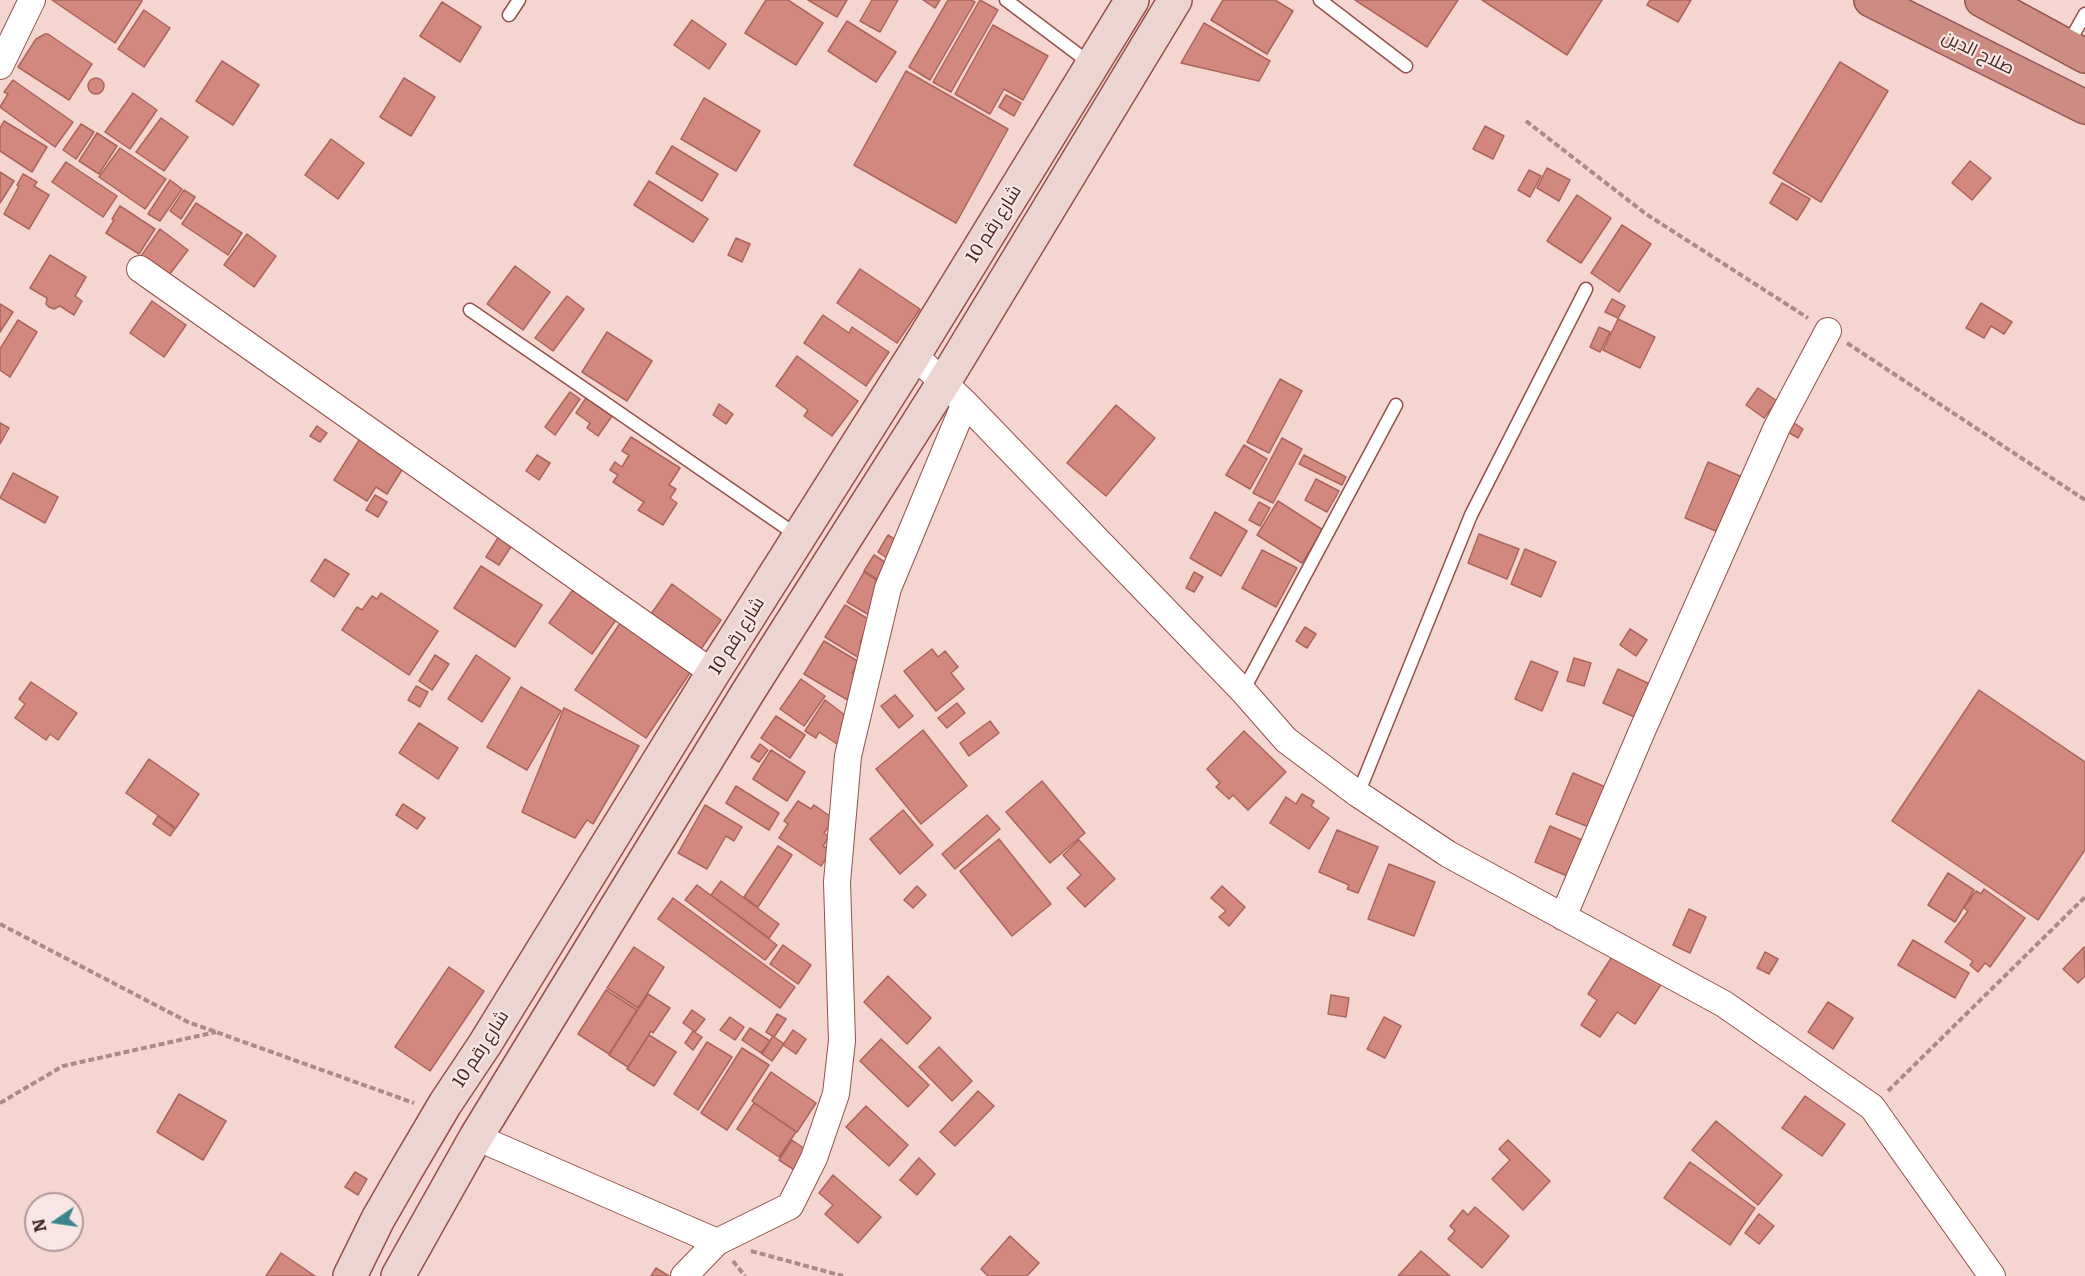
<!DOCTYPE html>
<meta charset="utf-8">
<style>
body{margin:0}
#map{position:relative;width:2085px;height:1276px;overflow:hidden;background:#f5d5d0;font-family:Literata,serif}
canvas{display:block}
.north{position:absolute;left:24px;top:1192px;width:60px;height:60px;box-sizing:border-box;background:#f7e6e4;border:2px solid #af9996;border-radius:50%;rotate:257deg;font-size:16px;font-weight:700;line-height:24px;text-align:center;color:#432521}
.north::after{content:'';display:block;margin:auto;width:21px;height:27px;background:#3e848e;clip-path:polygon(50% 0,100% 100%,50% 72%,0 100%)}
</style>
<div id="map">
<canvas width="2085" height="1276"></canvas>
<div class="north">N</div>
</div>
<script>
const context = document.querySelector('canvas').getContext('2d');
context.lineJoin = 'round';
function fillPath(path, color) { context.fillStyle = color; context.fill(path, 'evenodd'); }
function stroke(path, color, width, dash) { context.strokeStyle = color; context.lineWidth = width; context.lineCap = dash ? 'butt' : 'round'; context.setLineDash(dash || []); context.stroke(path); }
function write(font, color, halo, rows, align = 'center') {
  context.font = font + ' Literata,Cairo,serif'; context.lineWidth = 4.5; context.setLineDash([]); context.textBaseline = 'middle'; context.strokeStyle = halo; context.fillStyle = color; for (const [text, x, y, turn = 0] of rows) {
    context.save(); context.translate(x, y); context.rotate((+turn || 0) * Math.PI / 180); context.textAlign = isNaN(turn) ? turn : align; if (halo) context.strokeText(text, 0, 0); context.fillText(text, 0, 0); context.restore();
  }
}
const building = new Path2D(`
 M52 0H141L142 1 115 43Z
 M766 0H788L823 23 796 65 745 33Z
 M808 0H847L837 17Z
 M872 0H898L880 32 860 21Z
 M923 0H940L935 8Z
 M948 0H971L975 2 930 80 909 67Z
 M980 0 998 10 951 92 933 82Z
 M1223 0H1275L1293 11 1267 54 1211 20Z
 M1355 0H1458L1427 47Z
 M1482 0H1602L1567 55Z
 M1650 0H1691L1678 22 1647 5Z
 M442 2 481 27 460 62 420 36Z
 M144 10 170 28 144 67 118 49Z
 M692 20 726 44 709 69 674 45Z
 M847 21 896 52 876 82 828 51Z
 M1204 23 1270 61 1259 81 1181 63Z
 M993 25 1048 56 1023 100 1004 89 990 114 955 94Z
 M45 34H48L92 64 69 100 18 67 36 39Z
 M222 61 259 85 233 125 196 101Z
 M1840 62 1888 91 1821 202 1773 173Z
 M906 71 1008 129 956 223 854 165Z
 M88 86a8 8 0 1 1 16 0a8 8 0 1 1-16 0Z
 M404 78 435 97 411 136 380 117Z
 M13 80 73 122 55 147 0 107 8 94 4 92Z
 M133 93 157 110 130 149 105 132Z
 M1006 95 1021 103 1014 116 999 107Z
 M704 98 760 131 736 171 681 139Z
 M161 118 188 137 164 171 136 152Z
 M4 121 47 147 32 172 0 151V128Z
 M81 124 94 132 76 159 63 150Z
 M1485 126 1504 136 1493 159 1473 149Z
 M97 133 117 146 99 174 79 161Z
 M331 139 364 163 338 199 305 175Z
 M672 146 718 174 702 201 656 173Z
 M120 148 166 179 145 209 99 177Z
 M1970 161 1991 178 1972 200 1952 183Z
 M66 162 117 196 103 217 52 182Z
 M1547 168 1570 180 1559 201 1537 188Z
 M1529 170 1541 176 1530 197 1518 190Z
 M0 172 14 181 0 203Z
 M23 174 37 182 34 186 49 195 29 229 4 214 19 186 17 185Z
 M170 180 182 189 160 221 148 214Z
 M649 181 708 219 693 242 634 205Z
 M1782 183 1810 199 1797 220 1770 203Z
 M184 190 195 197 181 219 170 211Z
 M1577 195 1611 218 1581 263 1547 241Z
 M196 203 242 233 228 255 182 224Z
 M120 206 155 229 139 254 106 233 114 220 112 219Z
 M1622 225 1651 244 1619 292 1591 273Z
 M160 229 188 250 166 279 139 259Z
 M247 234 276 256 254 287 224 265Z
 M736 238 750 244 742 262 728 255Z
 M50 255 86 277 75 296 82 301 74 315 60 306 54 309 49 307 46 304 47 298 30 288Z
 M515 266 550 292 523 330 487 304Z
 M860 269 920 309 897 343 837 303Z
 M567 296 584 309 553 351 535 338Z
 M1612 299 1625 306 1618 318 1605 312Z
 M152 301 186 325 164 357 130 333Z
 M1981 303 2012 322 2004 334 1991 326 1984 338 1966 328Z
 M0 304 13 312 0 332Z
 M823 315 849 333 852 327 889 352 866 386 804 343Z
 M1618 319 1655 337 1640 368 1603 350Z
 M18 320 37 332 10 377 0 370V349Z
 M1599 327 1610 332 1600 352 1590 347Z
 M607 332 652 361 627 401 582 372Z
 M797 356 858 401 832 436 804 416 808 410 776 386Z
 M1280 379 1302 391 1269 453 1247 442Z
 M1758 388 1777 401 1764 418 1746 405Z
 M570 392 580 399 555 435 545 427Z
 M586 398 612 416 598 436 587 428 590 423 576 413Z
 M719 404 733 414 726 424 713 415Z
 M1116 405 1155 438 1106 496 1067 463Z
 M0 423 9 428 0 444Z
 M1794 423 1803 429 1798 438 1788 432Z
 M317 426 327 433 320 442 310 436Z
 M361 437 405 465 387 494 376 487 367 501 334 480Z
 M631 437 680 468 669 485 676 489 670 498 677 503 663 525 638 510 644 502 613 482 618 475 610 470 615 462 622 467 629 455 622 451Z
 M1282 438 1302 449 1273 503 1253 493Z
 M1244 445 1267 459 1250 489 1226 475Z
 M537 455 550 463 539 480 526 471Z
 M1304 455 1346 477 1342 485 1299 464Z
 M1708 462 1747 479 1723 534 1685 518Z
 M13 473 58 497 45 523 0 498Z
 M1316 479 1339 491 1327 512 1305 500Z
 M375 495 387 502 378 517 366 510Z
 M1278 501 1323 530 1302 563 1257 535Z
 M1259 502 1270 508 1260 526 1249 520Z
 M1215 512 1247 531 1221 576 1190 558Z
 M501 533 514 542 499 565 486 557Z
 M1479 534 1519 549 1507 579 1468 563Z
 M888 535 903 544 893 562 878 552Z
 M1525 549 1556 562 1541 597 1511 584Z
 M1262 550 1297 568 1276 607 1242 588Z
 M874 555 891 566 882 582 864 571Z
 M325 559 349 574 334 597 311 581Z
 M481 566 542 605 515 647 454 608Z
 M864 572 883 584 871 616 847 602Z
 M1194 572 1203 577 1194 592 1186 588Z
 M672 584 721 620 701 649 651 614Z
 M575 587 618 617 592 654 549 623Z
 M381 593 438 631 409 675 342 630 357 607 362 610 372 596 377 599Z
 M845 605 873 622 860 642 868 647 861 659 825 637Z
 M623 619 694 667 646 738 575 690Z
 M1305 627 1316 634 1307 648 1296 641Z
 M1630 629 1647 640 1636 656 1620 645Z
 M824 641 859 662 852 673 858 676 851 687 858 691 851 702 804 674Z
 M932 649 938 657 945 651 958 667 951 673 964 689 936 711 904 671Z
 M435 655 449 664 432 690 419 681Z
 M476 655 510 678 482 722 448 699Z
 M1574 658 1591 663 1584 686 1567 681Z
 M1531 661 1558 672 1542 711 1515 699Z
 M1618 669 1654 686 1639 719 1603 703Z
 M801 679 825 696 804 726 780 709Z
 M31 682 77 713 58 740 50 734 46 740 15 718 25 704 19 699Z
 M416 686 428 692 420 707 408 700Z
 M521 687 561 711 527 770 487 747Z
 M1979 690 2085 762V850L2038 920 1892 821Z
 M895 695 913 716 899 728 881 706Z
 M825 700 850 719 840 746 819 732 816 738 805 731Z
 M957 703 965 713 947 728 938 718Z
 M564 708 639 746 593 824 587 820 575 838 522 812Z
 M776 716 805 735 790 758 761 738Z
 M990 721 999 733 969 756 960 743Z
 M419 723 458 748 438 779 399 753Z
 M923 730 967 786 921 824 876 769Z
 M1244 731 1286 772 1248 810 1233 795 1229 799 1216 787 1220 783 1207 769Z
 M760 744 768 750 759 762 751 757Z
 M771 750 805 772 787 801 753 779Z
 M149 759 199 794 176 828 126 793Z
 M1573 773 1610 789 1594 829 1556 814Z
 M1042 781 1085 833 1050 863 1006 812Z
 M736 786 779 813 769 830 726 803Z
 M1302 794 1314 801 1311 806 1329 818 1309 849 1270 823 1286 797 1296 804Z
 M798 801 811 809 814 805 834 819 824 833 829 837 823 846 831 851 821 866 779 838 788 824 784 821Z
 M403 804 425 818 417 829 396 815Z
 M705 805 742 827 734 841 726 836 707 869 678 853Z
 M903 810 933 845 900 874 870 839Z
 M987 815 1000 829 955 869 942 854Z
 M158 816 175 829 170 836 153 824Z
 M1550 826 1582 840 1567 876 1535 862Z
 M1337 830 1378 847 1358 893 1347 889 1349 885 1319 872Z
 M999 839 1051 904 1012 936 960 871Z
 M1079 840 1115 879 1085 907 1067 888 1081 875 1063 855Z
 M778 846 792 855 758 907 744 897Z
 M1389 864 1435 882 1414 936 1368 919Z
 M1948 873 1974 890 1955 922 1928 905Z
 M721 881 779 924 769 938 711 895Z
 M697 885 777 945 765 960 685 900Z
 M917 886 926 895 913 908 904 900Z
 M1222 886 1245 907 1229 926 1219 917 1226 911 1211 898Z
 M1984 889 2025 918 1990 967 1985 963 1978 972 1970 965 1973 961 1945 942 1968 911 1964 908 1976 891 1981 894Z
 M673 898 795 987 780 1008 658 919Z
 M1689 909 1706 917 1690 953 1673 945Z
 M1913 940 1969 973 1955 998 1898 965Z
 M783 945 811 965 798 984 770 964Z
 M634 947 664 967 638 1008 607 988Z
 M2084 947 2085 976 2078 983 2063 969Z
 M1615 952 1662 983 1635 1024 1617 1012 1600 1037 1581 1025 1597 1000 1588 994Z
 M1765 952 1778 959 1769 974 1757 968Z
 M449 967 484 991 430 1071 395 1047Z
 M888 976 931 1018 907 1044 864 1002Z
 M606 990 637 1010 609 1054 578 1034Z
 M648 994 670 1008 653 1033 651 1031 628 1067 609 1055Z
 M1331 995 1349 998 1346 1017 1328 1014Z
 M1828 1002 1853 1018 1833 1049 1808 1032Z
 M692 1010 705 1019 695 1032 683 1023Z
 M777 1014 786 1019 774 1037 766 1032Z
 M730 1017 744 1027 735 1040 720 1030Z
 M1384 1017 1401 1026 1385 1058 1367 1049Z
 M750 1028 770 1041 761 1053 742 1040Z
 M793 1030 806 1039 796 1054 783 1045Z
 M693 1031 702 1037 693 1050 685 1043Z
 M649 1035 676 1052 654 1086 627 1069Z
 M773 1036 784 1044 772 1061 762 1054Z
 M881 1039 929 1085 908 1107 860 1061Z
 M707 1042 732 1057 698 1110 674 1094Z
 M939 1047 972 1081 952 1101 919 1067Z
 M742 1048 769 1065 727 1130 701 1113Z
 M771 1072 816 1103 797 1132 752 1101Z
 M978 1091 994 1106 955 1146 940 1132Z
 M179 1094 226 1121 203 1160 157 1132Z
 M1805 1096 1845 1124 1822 1156 1782 1128Z
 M754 1103 796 1132 779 1157 737 1129Z
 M866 1106 908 1145 889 1166 846 1127Z
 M1716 1121 1782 1175 1758 1205 1692 1150Z
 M792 1140 809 1152 796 1171 779 1160Z
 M1508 1140 1550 1181 1523 1210 1492 1179 1510 1160 1499 1149Z
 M919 1158 935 1174 917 1195 900 1180Z
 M1690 1162 1755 1208 1730 1245 1664 1198Z
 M355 1172 367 1179 358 1195 345 1187Z
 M833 1175 881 1217 858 1243 825 1214 833 1205 819 1193Z
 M1475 1207 1509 1236 1482 1268 1448 1239 1455 1231 1450 1226 1463 1210 1468 1215Z
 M1759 1214 1774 1226 1759 1244 1745 1233Z
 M1010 1236 1039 1263 1027 1276H988L981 1269Z
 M1421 1251 1450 1276H1398Z
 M281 1253 315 1276H266Z
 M656 1268 669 1276H651Z`);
const path = new Path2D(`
 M1526 121 1646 214 1808 318
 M1847 343 2085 500
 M0 924 188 1022 414 1103
 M1888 1091 2085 897
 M0 1103 63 1066 216 1032
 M751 1251 843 1276
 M733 1261 745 1276`);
const service = new Path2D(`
 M1006 0 1091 64
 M1320 0 1406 66
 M509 15 519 0
 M2067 46 2085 14
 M470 310 798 536
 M1243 691 1396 405
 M1358 794 1471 515 1586 289`);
const minor = new Path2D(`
 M0 66 32 0
 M140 269 713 673
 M914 355 965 403 1243 691 1286 740 1358 794 1448 854 1724 1004 1872 1107 1992 1276
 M1563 917 1642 731 1777 427 1828 331
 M476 1137 717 1242
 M684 1276 717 1242 790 1206 814 1158 836 1094 842 1041 837 882 848 756 888 588 965 403`);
const secondary = new Path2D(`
 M350 1276 378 1219 405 1172 445 1104 485 1044 713 673 914 355 1132 0
 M398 1276 476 1137 748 692 944 382 1175 0`);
const trunk = new Path2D(`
 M1871 0 2085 107
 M1982 0 2085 56`);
const streetNames = [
 ["صلاح الدين",1978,53,26],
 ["شارع رقم 10",994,224,-58],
 ["شارع رقم 10",737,636,-58],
 ["شارع رقم 10",481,1049,-57]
];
fillPath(building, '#d3887f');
stroke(building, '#ac655c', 1.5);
stroke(service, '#955048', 15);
stroke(minor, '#955048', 28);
stroke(secondary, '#955048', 36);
stroke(trunk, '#94564e', 36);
stroke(path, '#aa8b86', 4, [6, 3]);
stroke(service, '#fff', 12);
stroke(minor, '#fff', 26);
stroke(secondary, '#ecd4d1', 33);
stroke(trunk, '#cc8c84', 33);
write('18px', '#432521', '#f7e6e4', streetNames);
</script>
